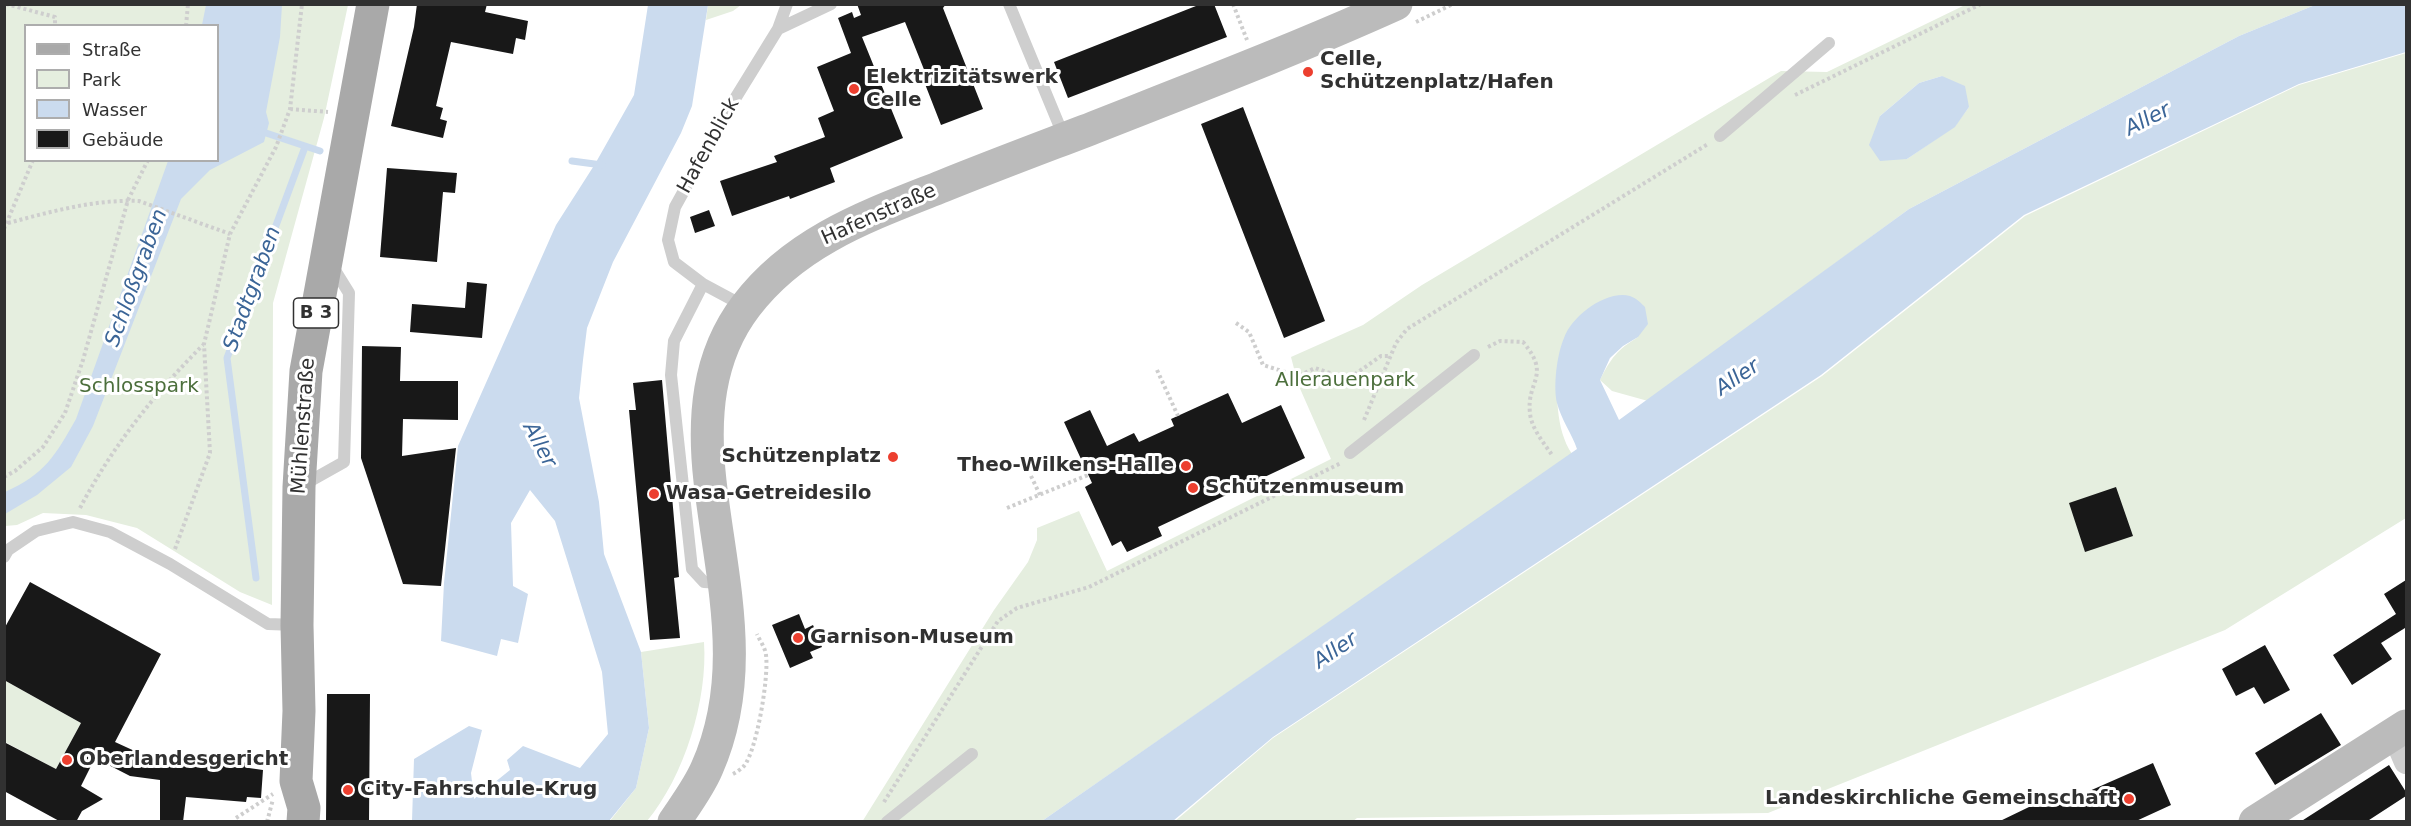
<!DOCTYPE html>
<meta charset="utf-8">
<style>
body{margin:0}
#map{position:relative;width:2411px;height:826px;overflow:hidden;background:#fff;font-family:"DejaVu Sans",sans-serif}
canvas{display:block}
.frame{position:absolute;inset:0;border:6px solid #313131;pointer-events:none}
.legend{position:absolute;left:24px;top:24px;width:195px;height:138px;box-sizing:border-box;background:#fff;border:2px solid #adadad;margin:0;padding:8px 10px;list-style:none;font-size:18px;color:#313131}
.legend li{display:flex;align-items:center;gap:12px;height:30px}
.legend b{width:30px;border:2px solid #adadad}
</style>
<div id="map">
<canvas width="2411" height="826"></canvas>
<div class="frame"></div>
<ul class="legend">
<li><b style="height:8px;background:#a9a9a9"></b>Straße</li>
<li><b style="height:16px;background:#e5eedf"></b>Park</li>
<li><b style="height:16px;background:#cbdbee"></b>Wasser</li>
<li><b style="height:16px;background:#181818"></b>Gebäude</li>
</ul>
</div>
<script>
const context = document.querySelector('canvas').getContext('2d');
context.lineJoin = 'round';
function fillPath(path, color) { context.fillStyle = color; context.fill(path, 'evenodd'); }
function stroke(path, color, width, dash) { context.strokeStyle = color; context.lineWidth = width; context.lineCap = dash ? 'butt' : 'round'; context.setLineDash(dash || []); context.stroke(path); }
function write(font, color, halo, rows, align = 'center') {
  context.font = font + ' "DejaVu Sans",sans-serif'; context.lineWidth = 6; context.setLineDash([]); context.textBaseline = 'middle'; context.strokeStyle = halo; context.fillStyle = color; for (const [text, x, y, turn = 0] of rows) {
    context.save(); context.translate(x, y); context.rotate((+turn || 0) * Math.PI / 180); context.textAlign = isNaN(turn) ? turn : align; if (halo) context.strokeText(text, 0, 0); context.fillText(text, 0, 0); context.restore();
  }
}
const green = new Path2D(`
 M5 5H348L324 118 273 303 272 605 240 592 137 528 86 515 43 513 17 525 5 526ZM26 26H218V160H26Z
 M708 5V4L741 5 733 11 706 20Z
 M1965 5H2315L2239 36 1909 209 1648 401 1612 391 1600 380C1611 358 1617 350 1638 337L1557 364C1557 394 1555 428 1572 454L1042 821 862 822 994 610 1028 562 1037 540V528L1079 511 1107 571 1331 459 1298 384 1291 357 1363 325 1422 285 1781 71 1827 72ZM1942 76 1969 107 1955 126 1907 159 1880 116 1919 83Z
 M2406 53V518L2225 630 1768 813 1357 818 1352 822H1174L1273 738 1822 376 2025 216 2299 85Z
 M704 642C708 700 684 777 647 821L609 822 636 788 649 728 641 652Z
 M4 680 81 723 56 769 5 742Z`);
const water = new Path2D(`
 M206 5H282L280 37 266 112 269 123 264 142 210 170 181 199 93 426 71 467 37 495 5 514V492C45 474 55 456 76 419L168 161 218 160V26L202 25Z
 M648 5H708L692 106 681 133 613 262 587 328 583 360 579 398 599 502 604 554 641 652 649 728 636 788 609 821H412L414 759 469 726 482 730 471 773 474 799 510 770 507 760 523 746 580 768 608 734 602 672 555 521 530 490 511 523 513 586 528 594 518 643 501 639 497 656 441 641 444 583 458 446 556 225 595 164 634 95Z
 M2315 5H2406V52L2299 84 2024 215 1821 375 1273 737 1173 821H1042L1577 449C1572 434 1561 419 1557 403 1553 386 1557 354 1564 338 1572 316 1606 290 1630 296 1636 298 1641 303 1645 307L1648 324 1638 337 1623 346 1610 358 1600 380 1619 420 1909 209 2239 36Z
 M1942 76 1965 86 1969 107 1955 127 1907 159 1880 161 1869 145 1880 116 1919 83Z`);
const stream = new Path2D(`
 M257 130 320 151
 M572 161 602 165
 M256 578 227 358 305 147`);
const building = new Path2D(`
 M417 4H487L485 12 528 21 525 40 516 38 513 54 451 42 436 106 443 108 440 119 447 121 443 138 391 126 414 27Z
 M857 4H946L943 8 983 109 941 125 925 84 929 82 905 22 862 37 903 138 830 168 835 182 790 199 789 196 732 216 720 181 777 162 774 156 825 137 818 118 834 111 817 67 851 53 838 18 852 12 854 18 861 15Z
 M1201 4H1214L1227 37 1068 98 1054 62Z
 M1243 107 1325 321 1284 338 1201 124Z
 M387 168 457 173 455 193 443 192 437 262 380 257Z
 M709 210 715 226 695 233 690 217Z
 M467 282 487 284 482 338 410 332 412 304 465 308Z
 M362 346 401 347 400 381H458V420L403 419 402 456 456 448 441 586 403 584 361 458Z
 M662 380 679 577 674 578 680 638 650 640 629 410H636L633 383Z
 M1228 393 1242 423 1281 405 1305 458 1158 527 1162 536 1127 552 1121 541 1112 546 1085 487 1092 483 1064 422 1090 410 1107 446 1134 433 1139 442 1174 426 1171 419Z
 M2116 487 2133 536 2085 552 2069 503Z
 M2406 580V631L2405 628 2381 643 2392 659 2352 685 2333 655 2396 614 2384 594Z
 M30 582 161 654 115 742 139 753 162 758V755L249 763V768L263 770 261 798 247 797 246 802 186 797 183 822H160V780L130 776 95 758 81 786 103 799 82 811 76 822H61L4 791V742L56 769 81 723 4 680V629Z
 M799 614 805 629 813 625 822 647 810 652 813 658 790 668 772 625Z
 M2265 645 2290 690 2264 704 2254 687 2236 696 2222 669Z
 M327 694H370L369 822H326Z
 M2321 713 2341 745 2275 785 2255 753Z
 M2153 763 2171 805 2134 822H1998L2058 793 2062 803Z
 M2389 765 2406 792V796L2366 822H2300Z`);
const path = new Path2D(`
 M6 4 55 17V26
 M1118 4H1132
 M1233 4 1247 40
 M1416 22 1453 4
 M186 26 188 4
 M1795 95 1981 4
 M290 109 328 112
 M8 223C50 212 95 199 139 201L230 234
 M4 229 33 160
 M1236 323 1249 332 1263 365 1298 376 1315 368 1348 379 1381 356H1391
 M1488 347 1500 341 1523 342C1552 376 1526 381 1530 413 1531 428 1544 443 1552 455
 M1157 370 1178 416
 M1364 420 1396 343 1407 329 1708 144
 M1031 476 1040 495
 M4 477 15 471 43 447 65 413 83 360 128 200 148 160
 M80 508C112 447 155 393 203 345
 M1007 508 1088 475
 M175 549 210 453 204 344 230 234 276 147 290 109 302 4
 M733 774C737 772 741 769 744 766 757 750 769 676 766 655 765 647 760 641 757 634
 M884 802 998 621 1017 608 1089 587 1341 463
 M236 818 273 794
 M267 822 273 799`);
const lane = new Path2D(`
 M1009 4 1064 137
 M778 29 831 4
 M1720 136 1829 43
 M703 284 674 262 668 240 675 207 733 102 778 29 787 4
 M1350 453 1474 355
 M303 485 344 462 349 293 331 264
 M4 557 8 550 36 531 73 522 110 532 170 564 268 624 296 625
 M722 583 704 582 692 569 671 375 674 341 703 284 744 306
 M887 822 972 754`);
const street = new Path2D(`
 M2394 734 2406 762`);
const secondary = new Path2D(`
 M674 822C686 804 699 787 707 768 749 673 721 578 710 481 703 419 707 357 746 306 796 240 870 215 943 186 990 167 1038 149 1085 131 1189 90 1294 50 1396 4
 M2255 822 2406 726`);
const primary = new Path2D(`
 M303 822 304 808 296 781 299 711 297 625 299 487 306 371 373 4`);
const markers = [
 [1308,72,6,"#ec3f2f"],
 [854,89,6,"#ec3f2f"],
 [893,457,6,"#ec3f2f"],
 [1186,466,6,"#ec3f2f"],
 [1193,488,6,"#ec3f2f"],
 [654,494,6,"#ec3f2f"],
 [798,638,6,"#ec3f2f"],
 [67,760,6,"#ec3f2f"],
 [348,790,6,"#ec3f2f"],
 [2129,799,6,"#ec3f2f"]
];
const shields = [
 [316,313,45]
];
const shieldNames = [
 ["B 3",316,313]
];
const poiNames = [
 ["Celle,",1320,60],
 ["Schützenplatz/Hafen",1320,83],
 ["Elektrizitätswerk",866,78],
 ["Celle",866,101],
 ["Schützenplatz",881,457,"right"],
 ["Theo-Wilkens-Halle",1174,466,"right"],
 ["Schützenmuseum",1205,488],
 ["Wasa-Getreidesilo",666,494],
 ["Garnison-Museum",810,638],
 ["Oberlandesgericht",79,760],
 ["City-Fahrschule-Krug",360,790],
 ["Landeskirchliche Gemeinschaft",2117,799,"right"]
];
const streetNames = [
 ["Hafenblick",709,146,-61],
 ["Hafenstraße",879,215,-24],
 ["Mühlenstraße",304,426,-86]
];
const parkNames = [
 ["Allerauenpark",1345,381],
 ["Schlosspark",139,387]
];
const waterNames = [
 ["Aller",2148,120,-27],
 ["Schloßgraben",137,278,-70],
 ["Stadtgraben",253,289,-70],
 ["Aller",1738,378,-34],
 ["Aller",539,445,62],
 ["Aller",1336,651,-34]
];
fillPath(green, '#e5eedf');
fillPath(water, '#cbdbee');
stroke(stream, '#cbdbee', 7);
fillPath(building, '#181818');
stroke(path, '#cecece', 4, [3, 3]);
stroke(lane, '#cecece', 12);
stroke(street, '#cecece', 24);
stroke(secondary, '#bbb', 33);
stroke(primary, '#a9a9a9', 33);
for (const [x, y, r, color] of markers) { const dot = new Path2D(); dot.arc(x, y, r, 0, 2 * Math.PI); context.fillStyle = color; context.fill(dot); stroke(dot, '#fff', 2); }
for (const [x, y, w] of shields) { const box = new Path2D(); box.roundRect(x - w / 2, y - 15, w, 30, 4.5); context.fillStyle = '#fff'; context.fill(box); stroke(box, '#313131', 1.5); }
write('bold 18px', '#313131', null, shieldNames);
write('bold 20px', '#313131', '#fff', poiNames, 'left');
write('20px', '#313131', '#fff', streetNames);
write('20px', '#4c6f3c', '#fff', parkNames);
write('italic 21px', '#3b6597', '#fff', waterNames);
</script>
